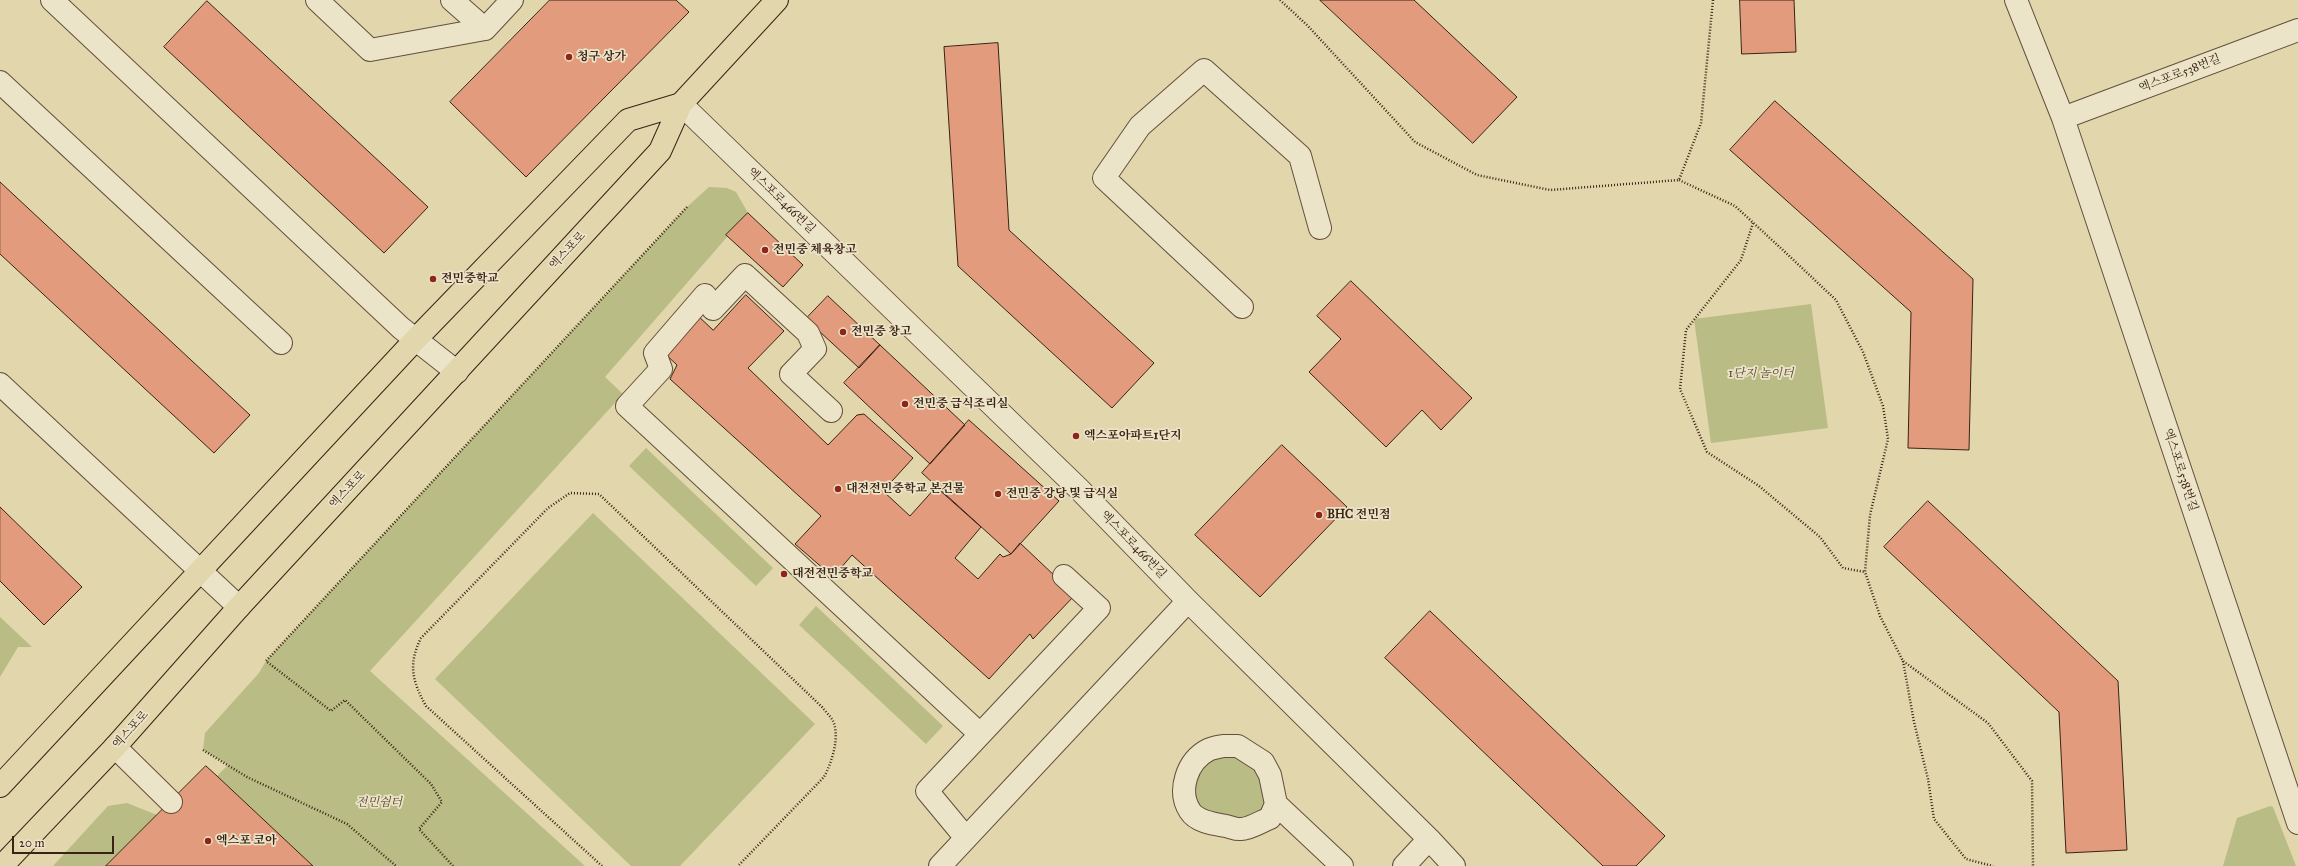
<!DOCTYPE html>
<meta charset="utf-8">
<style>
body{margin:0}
#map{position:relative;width:2298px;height:866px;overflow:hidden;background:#e1d6ac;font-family:"IM FELL Great Primer",serif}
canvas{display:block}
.scale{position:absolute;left:12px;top:836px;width:102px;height:18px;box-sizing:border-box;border:2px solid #3a2215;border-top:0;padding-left:5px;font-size:12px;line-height:14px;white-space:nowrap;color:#3a2215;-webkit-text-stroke:3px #ece4c9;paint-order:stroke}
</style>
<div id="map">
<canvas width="2298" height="866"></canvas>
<div class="scale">20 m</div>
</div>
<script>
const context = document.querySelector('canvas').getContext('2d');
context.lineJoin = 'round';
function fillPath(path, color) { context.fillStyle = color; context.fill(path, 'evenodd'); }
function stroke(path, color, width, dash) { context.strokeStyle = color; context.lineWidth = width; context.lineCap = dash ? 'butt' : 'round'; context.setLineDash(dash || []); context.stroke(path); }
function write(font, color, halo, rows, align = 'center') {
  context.font = font + ' "IM FELL Great Primer","Noto Serif KR",serif'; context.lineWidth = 3.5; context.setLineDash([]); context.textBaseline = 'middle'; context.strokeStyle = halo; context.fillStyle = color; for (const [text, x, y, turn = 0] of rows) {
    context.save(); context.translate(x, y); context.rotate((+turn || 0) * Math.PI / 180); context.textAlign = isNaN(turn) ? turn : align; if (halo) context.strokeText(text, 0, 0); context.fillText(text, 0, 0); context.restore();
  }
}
const green = new Path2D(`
 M709 187 727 188 736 192 748 213 605 377 623 394 370 671 585 866H313L217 776 228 765 203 750 205 733 259 673 266 661 687 207Z
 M1811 304 1828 428 1711 443 1694 319Z
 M646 448 773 568 756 586 629 466Z
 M593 513 815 724 680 866H631L435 679Z
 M816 606 943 726 926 744 799 625Z
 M0 617 32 647H18L0 677Z
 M1208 750 1263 762 1270 818 1202 820 1188 770Z
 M127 803 157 815 106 866H53L108 806Z
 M2270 806 2273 807 2296 866H2223L2237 818Z`);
const building = new Path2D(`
 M550 0H676L689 12 526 177 450 102Z
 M1320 0H1414L1517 97 1473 143Z
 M1740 0H1794L1796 52 1742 54Z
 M207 1 428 207 384 253 164 47Z
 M998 43 1009 230 1154 363 1112 408 958 266 944 47Z
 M1775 101 1973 279 1969 450 1908 448 1911 312 1730 150Z
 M0 182 250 415 214 453 0 254Z
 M748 213 803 265 783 287 726 235Z
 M1351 281 1472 398 1441 430 1422 410 1386 447 1309 372 1341 339 1317 316Z
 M746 295 784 331 748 368 828 445 857 415 864 414 913 458 883 491 910 516 936 487 981 527 955 558 978 579 1000 554 1003 557 1011 554 1020 543 1075 595 1033 639 1030 634 989 679 852 555 833 577 795 544 821 516 670 379 677 365 662 351 696 314 713 330Z
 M828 296 880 345 859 368 806 319Z
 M880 345 965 425 930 464 844 383Z
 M969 420 1059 501 1011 554 922 473Z
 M1282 445 1347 507 1260 597 1195 535Z
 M1928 501 2118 681 2127 850 2066 853 2059 712 1884 547Z
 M0 507 82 587 44 625 0 581Z
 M1430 611 1665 836 1636 866H1603L1385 658Z
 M206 766 217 776 313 866H106Z`);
const path = new Path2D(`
 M1280 0 1308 26 1415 142 1477 175 1550 190 1679 180 1701 123 1713 0
 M1679 180 1735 206 1785 252 1836 300 1863 352 1883 406 1888 439 1870 515 1865 572 1880 616 1903 661 1988 723 2032 781 2033 866
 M1753 223 1741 260 1686 330 1680 389 1707 452 1759 486 1820 537 1843 568 1865 572
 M1903 661 1914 722 1928 779 1934 819 1966 859 1993 866
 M203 750 247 777 347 824 396 866
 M453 866 419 829 442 802 431 784 345 700 331 711 266 661 687 207
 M602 866 426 706C412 681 408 664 421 638L548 508 570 493 599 494 822 707C825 711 829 715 832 719 841 735 832 762 824 777L738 866`);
const minor = new Path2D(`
 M52 0 401 328 457 372
 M317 0 370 50 485 29 512 0
 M452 0 485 29
 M2016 0 2063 118 2298 823
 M0 82 281 343
 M681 104 1079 489 1188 601 1429 839 1454 866
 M2063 118 2298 30
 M1242 307 1104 178 1140 126 1204 70 1300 156 1320 228
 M0 384 239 607
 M831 411 791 374 815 349 808 333 745 275 713 309 705 295 655 353 661 369 627 406 980 734
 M1223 746H1238L1263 762 1270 775 1276 804 1270 818C1262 821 1250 829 1241 829 1237 830 1231 827 1226 826 1214 824 1197 822 1190 811 1177 791 1187 761 1208 750 1212 748 1218 747 1223 746Z
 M115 747 171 802
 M1276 804 1342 866
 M966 838 927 791 1099 608 1064 576
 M940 866 1188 601
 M1404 866 1429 839`);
const major = new Path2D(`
 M0 786 416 339 628 120 681 104
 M2 866 115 747 239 607 660 151 681 104 777 0`);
const markers = [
 [569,57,4,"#8f2418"],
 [765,250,4,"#8f2418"],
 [433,279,4,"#8f2418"],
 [843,332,4,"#8f2418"],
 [905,404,4,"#8f2418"],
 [1076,436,4,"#8f2418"],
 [838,489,4,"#8f2418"],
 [998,494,4,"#8f2418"],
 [1319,515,4,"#8f2418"],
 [784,574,4,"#8f2418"],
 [208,841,4,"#8f2418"]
];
const poiNames = [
 ["청구 상가",577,57],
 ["전민중 체육창고",773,250],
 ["전민중학교",441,279],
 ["전민중 창고",851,332],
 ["전민중 급식조리실",913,404],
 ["엑스포아파트1단지",1084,436],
 ["대전전민중학교 본건물",846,489],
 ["전민중 강당 및 급식실",1006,494],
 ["BHC 전민점",1327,515],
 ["대전전민중학교",792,574],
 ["엑스포 코아",216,841]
];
const streetNames = [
 ["엑스포로538번길",2180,74,-21],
 ["엑스포로466번길",781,201,44],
 ["엑스포로",568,251,-47],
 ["엑스포로538번길",2180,470,72],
 ["엑스포로",348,490,-47],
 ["엑스포로466번길",1133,545,46],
 ["엑스포로",131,730,-48]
];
const parkNames = [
 ["1단지 놀이터",1761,374],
 ["전민쉼터",379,803]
];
fillPath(green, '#b9bc84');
fillPath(building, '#e29b7c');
stroke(building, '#3a2215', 1);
stroke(minor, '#644f3b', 24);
stroke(major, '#3a2215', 24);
stroke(path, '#3a2215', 2.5, [1, 2]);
stroke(minor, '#ece4c9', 22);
stroke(major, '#e1d6ac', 22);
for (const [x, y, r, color] of markers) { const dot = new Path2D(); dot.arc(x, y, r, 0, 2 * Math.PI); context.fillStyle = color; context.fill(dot); stroke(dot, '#ece4c9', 1.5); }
write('bold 12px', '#3a2215', '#ece4c9', poiNames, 'left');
write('12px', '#3a2215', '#ece4c9', streetNames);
write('italic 12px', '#5a4831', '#ece4c9', parkNames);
</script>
